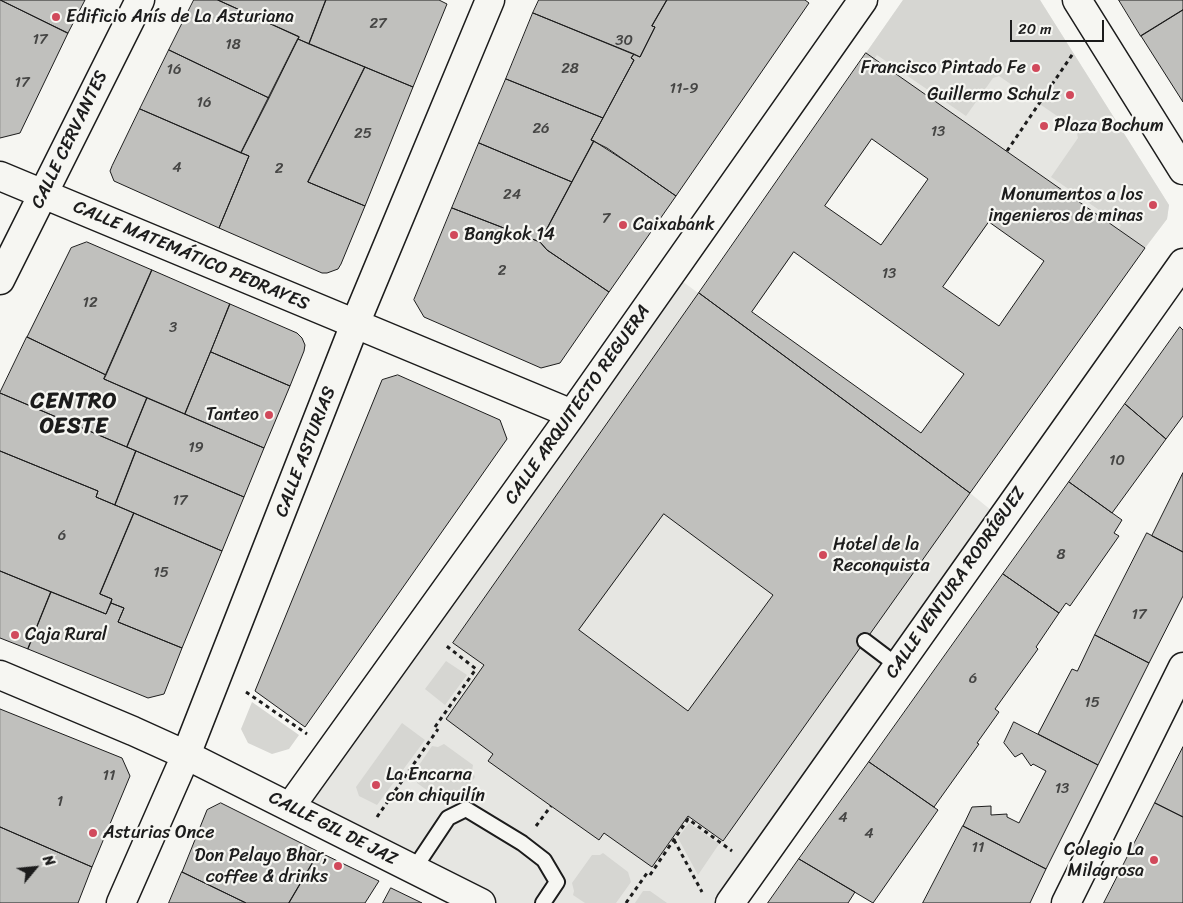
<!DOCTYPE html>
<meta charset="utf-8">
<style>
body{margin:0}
#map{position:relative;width:1183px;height:903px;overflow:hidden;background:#f6f6f2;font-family:Sriracha,sans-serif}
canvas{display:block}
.north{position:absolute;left:10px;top:843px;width:50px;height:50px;-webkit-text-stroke:4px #f6f6f2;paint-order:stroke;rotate:62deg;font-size:14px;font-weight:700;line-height:20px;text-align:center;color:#1c1c1c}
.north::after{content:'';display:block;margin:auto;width:18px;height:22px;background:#1c1c1c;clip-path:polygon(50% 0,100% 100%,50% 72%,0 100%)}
.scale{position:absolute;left:1010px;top:20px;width:94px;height:22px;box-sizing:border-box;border:2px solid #1c1c1c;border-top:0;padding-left:6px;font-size:15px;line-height:18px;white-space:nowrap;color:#1c1c1c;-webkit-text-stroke:4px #f6f6f2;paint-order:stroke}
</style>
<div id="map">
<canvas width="1183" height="903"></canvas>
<div class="north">N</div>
<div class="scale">20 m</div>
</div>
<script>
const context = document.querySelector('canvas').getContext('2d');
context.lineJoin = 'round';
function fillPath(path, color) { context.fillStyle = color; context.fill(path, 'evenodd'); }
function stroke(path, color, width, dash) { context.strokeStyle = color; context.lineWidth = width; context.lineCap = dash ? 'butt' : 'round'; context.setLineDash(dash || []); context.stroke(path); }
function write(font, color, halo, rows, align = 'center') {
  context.font = font + ' Sriracha,sans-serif'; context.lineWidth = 4.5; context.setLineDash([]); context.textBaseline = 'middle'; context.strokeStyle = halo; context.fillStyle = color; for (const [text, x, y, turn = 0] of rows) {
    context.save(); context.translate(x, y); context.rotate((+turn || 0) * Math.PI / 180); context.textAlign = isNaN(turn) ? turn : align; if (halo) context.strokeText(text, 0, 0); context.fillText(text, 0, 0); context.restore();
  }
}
const built = new Path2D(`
 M903 0H1040L1169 205 1167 219 1145 248 866 53Z
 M671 273 970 493 1002 519 730 903H481L290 807Z`);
const green = new Path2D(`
 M903 0H1040L1169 205 1167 219 1145 248 1119 230 1121 225 1051 177 1078 138 1076 129 999 76 993 78 966 116 877 55 874 59 866 53Z
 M446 661 467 675 445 705 425 689Z
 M252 702 299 735 289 749 272 754 248 743 241 729Z
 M402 723 425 740 377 805 359 796 356 787Z
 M444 744 473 765 472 771 475 777 458 801H448L445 803 417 783 418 777 415 771 432 746 438 747Z
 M689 823 719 844 698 875 678 838Z
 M603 853 628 872 631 882 616 903H585L573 895 574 891 572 883 592 855H600Z
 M643 891H650L667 903H635Z`);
const building = new Path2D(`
 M0 0 68 33 20 133 0 138Z
 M1 0H85L68 33Z
 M194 0H218L299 37 269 98 169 50Z
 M218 0H326L309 44 298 39 299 37Z
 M326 0H439L447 4 413 87 309 44Z
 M539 0H667L652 26 655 27 640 57 533 13Z
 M667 0H805L809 3 676 196 607 148 591 140 634 60 631 58 634 54 640 57 655 27 652 26Z
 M1119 0H1183V10L1141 36Z
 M1183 10V102L1141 36Z
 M533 13 634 54 631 58 634 60 603 118 506 79Z
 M298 39 365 67 308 182 365 206 341 264 338 269 327 273H322L219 228 249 156 241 153Z
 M169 50 269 98 241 153 140 109Z
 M866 53 1145 248 970 493 699 293ZM872 139 928 179 881 245 825 206ZM989 222 1044 261 999 326 943 287ZM794 252 964 374 921 433 752 312Z
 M365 67 413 87 365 206 308 182Z
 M506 79 603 118 591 140 594 141 572 182 479 143Z
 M140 109 249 156 219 228 114 181 110 171 112 166Z
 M594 141 633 166 676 196 609 292 547 250 540 242Z
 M479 143 572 182 540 242 452 208Z
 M452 208 540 242 547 250 609 292 560 363 541 368 424 317 414 300Z
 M87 242 152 270 106 375 27 337 71 248Z
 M152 270 230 304 185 414 104 379Z
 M699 293 970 493 723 841 688 816 652 867 604 833 599 840 551 806 488 761 493 754 446 719 484 665 453 643ZM664 514 773 595 688 711 579 630Z
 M230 304 297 333 302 338 305 345 304 351 290 386 211 352Z
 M1180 327 1183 330V416L1166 439 1125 404Z
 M27 337 106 375 104 379 147 398 127 447 0 393Z
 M211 352 290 386 264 448 185 414Z
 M398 375 500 420 507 439 305 727 255 691 382 380Z
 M0 393 136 451 115 505 96 497 98 491 0 451Z
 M147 398 264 448 244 497 127 447Z
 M1125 404 1166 439 1112 513 1069 482Z
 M0 451 98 491 96 497 134 513 100 594 112 599 106 614 0 571Z
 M136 451 244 497 222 551 115 505Z
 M1183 473V552L1152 536Z
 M1069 482 1122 520 1114 533 1119 536 1070 606 1066 603 1059 613 1003 574Z
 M134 513 222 551 182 648 118 622 124 608 111 603 112 599 100 594Z
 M1147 533 1183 552V596L1149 663 1095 635Z
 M0 571 51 592 28 649 0 638Z
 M1003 574 1059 613 1036 647 1038 649 995 709 999 712 977 743 979 744 934 807 869 762Z
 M51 592 106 614 111 603 124 608 118 622 182 648 164 694 148 698 28 649Z
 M1095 635 1149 663 1098 765 1038 734 1072 669 1077 671Z
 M0 709 122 758 130 776 92 867 0 827Z
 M1014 722 1098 765 1046 869 963 826 972 807 991 806V815L1007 814V817L1019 823 1046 771 1033 764 1031 766 1022 753 1015 757 1004 743Z
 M1183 747V817L1155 803Z
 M869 762 938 810 873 903 799 859Z
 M221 803 319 852 289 903H246L182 872 207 810Z
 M1155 803 1183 817V903H1104Z
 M963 826 1046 869 1030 903H923Z
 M0 827 92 867 78 903H0Z
 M319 852 379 881 365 903H289Z
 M799 859 855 892 848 903H768Z
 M182 872 246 903H169Z
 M391 888 422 903H383Z`);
const path = new Path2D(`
 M1007 151 1074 52
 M246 692 307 734
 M435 727 476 669 444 644
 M377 817 438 729
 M536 826 551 806
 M674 840 702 892
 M650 875 688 819 732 851
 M626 903 647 873`);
const lane = new Path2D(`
 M865 641 898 666
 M414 869 448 818 466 809 522 843 544 860 557 882 543 903`);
const street = new Path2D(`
 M0 176 572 414
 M0 280 140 0
 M0 675 133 731 186 755 481 903
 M290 807 572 414 863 0
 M121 903 186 755 355 324 490 0
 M730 903 1183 263
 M1066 903 1183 667`);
const secondary = new Path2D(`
 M1077 0 1183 170`);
const markers = [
 [56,17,5,"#d1495b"],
 [1036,68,5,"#d1495b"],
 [1070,95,5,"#d1495b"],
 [1044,126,5,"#d1495b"],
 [1153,205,5,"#d1495b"],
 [623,225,5,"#d1495b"],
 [454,235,5,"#d1495b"],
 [269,415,5,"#d1495b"],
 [823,555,5,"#d1495b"],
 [15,635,5,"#d1495b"],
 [376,785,5,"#d1495b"],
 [93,833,5,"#d1495b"],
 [1154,860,5,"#d1495b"],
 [338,866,5,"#d1495b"]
];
const numberNames = [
 ["27",378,24],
 ["17",40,40],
 ["30",624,41],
 ["18",233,45],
 ["28",570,69],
 ["16",174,70],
 ["17",22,83],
 ["11-9",684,89],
 ["16",204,103],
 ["26",541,129],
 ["13",938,132],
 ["25",363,134],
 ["4",177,168],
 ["2",279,169],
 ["24",512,195],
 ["7",606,219],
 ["2",502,271],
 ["13",889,274],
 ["12",90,303],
 ["3",173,328],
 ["19",196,448],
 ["10",1117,461],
 ["17",180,501],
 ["6",62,536],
 ["8",1061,555],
 ["15",161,573],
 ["17",1139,615],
 ["6",973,679],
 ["15",1092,703],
 ["11",109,776],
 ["13",1062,789],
 ["1",60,802],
 ["4",843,818],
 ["4",869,834],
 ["11",978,848]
];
const poiNames = [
 ["Edificio Anís de La Asturiana",66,17],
 ["Francisco Pintado Fe",1026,68,"right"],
 ["Guillermo Schulz",1060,95,"right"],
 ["Plaza Bochum",1054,126],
 ["Monumentos a los",1143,195,"right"],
 ["ingenieros de minas",1143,216,"right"],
 ["Caixabank",633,225],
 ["Bangkok 14",464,235],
 ["Tanteo",259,415,"right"],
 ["Hotel de la",833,545],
 ["Reconquista",833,566],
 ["Caja Rural",25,635],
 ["La Encarna",386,775],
 ["con chiquilín",386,796],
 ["Asturias Once",103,833],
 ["Colegio La",1144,850,"right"],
 ["Milagrosa",1144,871,"right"],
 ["Don Pelayo Bhar,",328,856,"right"],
 ["coffee & drinks",328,877,"right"]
];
const streetNames = [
 ["CALLE CERVANTES",70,140,-64],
 ["CALLE MATEMÁTICO PEDRAYES",191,256,23],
 ["CALLE ARQUITECTO REGUERA",578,405,-55],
 ["CALLE ASTURIAS",306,452,-69],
 ["CALLE VENTURA RODRÍGUEZ",956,583,-55],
 ["CALLE GIL DE JAZ",333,829,27]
];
const districtNames = [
 ["CENTRO",74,402],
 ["OESTE",74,427]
];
fillPath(built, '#e6e6e2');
fillPath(green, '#d6d6d2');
fillPath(building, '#c0c0bd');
stroke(building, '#1c1c1c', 1);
stroke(lane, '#1c1c1c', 18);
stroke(street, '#1c1c1c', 31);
stroke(secondary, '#1c1c1c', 31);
stroke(path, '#1c1c1c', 3, [4, 4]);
stroke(lane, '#f6f6f2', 14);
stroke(street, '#f6f6f2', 28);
stroke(secondary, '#f6f6f2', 28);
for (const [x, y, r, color] of markers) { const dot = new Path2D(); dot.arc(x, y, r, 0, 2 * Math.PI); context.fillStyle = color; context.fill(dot); stroke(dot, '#f6f6f2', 2); }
write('15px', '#454544', null, numberNames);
write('18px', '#1c1c1c', '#f6f6f2', poiNames, 'left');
write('18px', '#1c1c1c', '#f6f6f2', streetNames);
context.letterSpacing = '1px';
write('bold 22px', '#1c1c1c', '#f6f6f2', districtNames);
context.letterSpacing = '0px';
</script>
